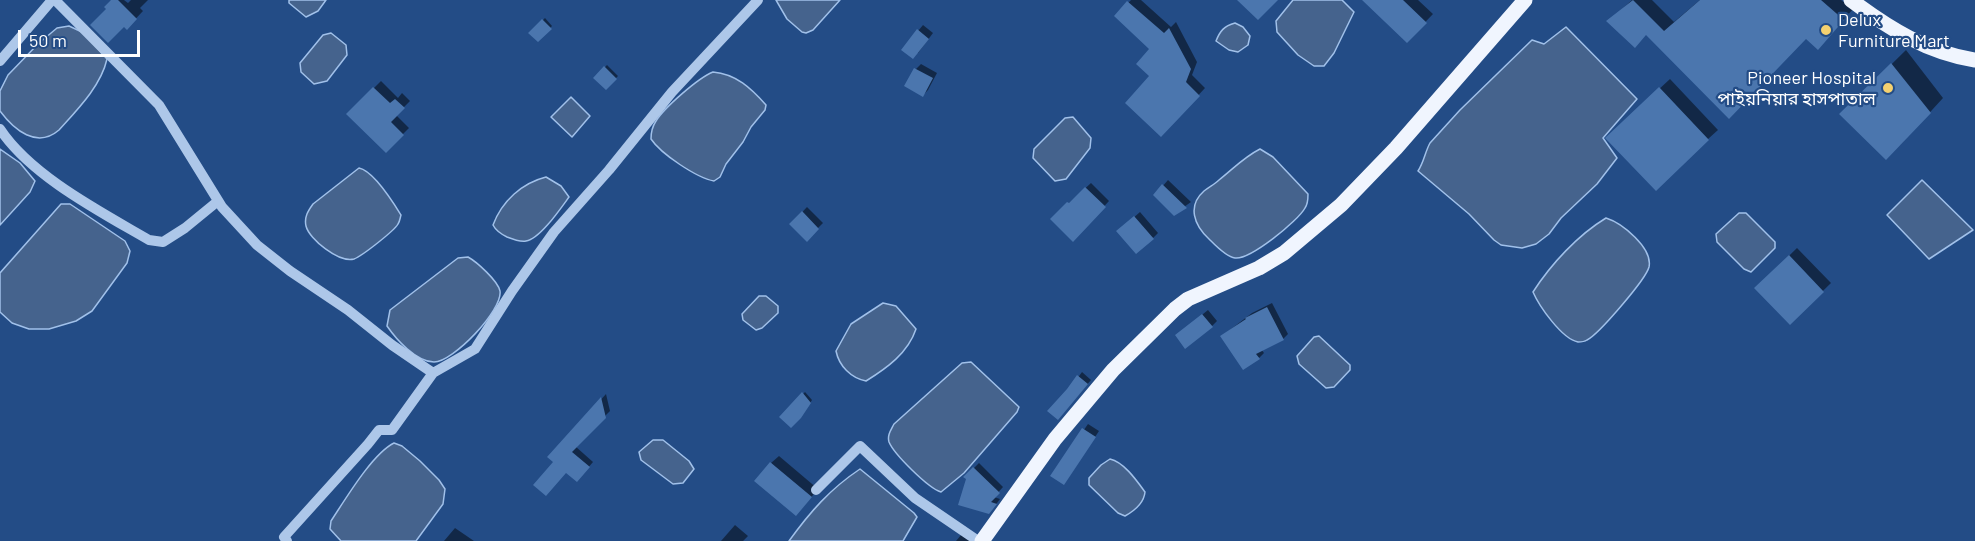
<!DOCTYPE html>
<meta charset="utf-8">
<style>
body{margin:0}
#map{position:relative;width:1975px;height:541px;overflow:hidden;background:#234c86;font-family:Barlow,sans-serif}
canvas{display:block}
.scale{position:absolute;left:18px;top:30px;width:122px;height:27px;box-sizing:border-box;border:3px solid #fff;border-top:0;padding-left:8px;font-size:18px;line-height:21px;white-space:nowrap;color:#fff;-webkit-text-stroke:4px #234c86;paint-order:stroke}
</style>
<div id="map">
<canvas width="1975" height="541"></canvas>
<div class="scale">50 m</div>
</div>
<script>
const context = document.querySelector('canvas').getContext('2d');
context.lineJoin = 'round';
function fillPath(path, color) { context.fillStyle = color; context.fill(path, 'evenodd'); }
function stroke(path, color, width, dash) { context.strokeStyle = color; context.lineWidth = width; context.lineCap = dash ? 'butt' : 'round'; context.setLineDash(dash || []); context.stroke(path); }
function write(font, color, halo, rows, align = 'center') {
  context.font = font + ' Barlow,"Noto Sans Bengali",sans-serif'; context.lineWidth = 4.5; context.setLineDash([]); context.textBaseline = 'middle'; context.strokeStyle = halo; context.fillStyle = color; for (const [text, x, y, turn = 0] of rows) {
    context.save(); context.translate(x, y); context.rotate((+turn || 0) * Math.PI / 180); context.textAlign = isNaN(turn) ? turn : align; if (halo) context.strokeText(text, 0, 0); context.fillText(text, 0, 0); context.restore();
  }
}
const water = new Path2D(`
 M289 0H326L318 11 306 17 289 3Z
 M776 0H840L813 30 806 33 802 32 787 19Z
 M1293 0H1342L1354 12 1334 53 1324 66H1314L1298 55 1277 32 1276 21Z
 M1235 23 1243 27 1250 36 1248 45 1238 52 1229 50 1216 41C1220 31 1224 26 1235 23Z
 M69 26 84 33 107 59C101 86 77 110 59 130 37 149 14 130 0 111V91L8 75 38 44 57 28Z
 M1566 27 1637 99 1603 138 1617 158 1597 184 1561 218 1549 234 1536 244 1522 248 1501 245 1494 240 1469 214 1418 171C1424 162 1425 152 1430 143L1460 110 1532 40 1544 44Z
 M331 33 346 45 347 55 327 81 314 84 301 72 300 63 323 35Z
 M713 72C736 74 751 88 766 105L765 110 751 127 743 142 726 164 720 177 714 181C697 178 661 154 651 139 651 133 652 127 656 121 664 108 698 78 713 72Z
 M571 97 590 116 572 137 551 117Z
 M1073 117 1091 138 1090 148 1066 179 1055 181 1033 158 1034 149 1065 118Z
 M0 149 20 163 35 181 30 192 0 225Z
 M1260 149 1273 157 1308 194C1308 199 1308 204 1305 208 1298 221 1250 260 1235 258 1226 257 1215 245 1209 239 1194 225 1187 206 1204 191 1209 187 1215 184 1219 180 1233 169 1244 157 1260 149Z
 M359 168C374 171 393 202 401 215 400 218 400 221 398 224 394 231 362 256 354 259 339 263 309 239 306 226 304 217 308 211 313 204Z
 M546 177 561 186 569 197C561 208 540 239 526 241 521 242 512 239 507 237 501 234 496 231 493 225 502 201 522 183 546 177Z
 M1922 180 1973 230 1929 259 1887 215Z
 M61 204H70L125 241 130 251 127 263 92 311 76 321 49 329H29L12 323 0 312V273Z
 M1739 213H1746L1775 242V248L1751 272 1744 269 1717 242 1716 234Z
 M1606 218C1622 223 1653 248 1649 267 1646 279 1599 334 1587 340 1584 342 1581 342 1578 342 1562 339 1539 306 1533 292 1551 264 1578 235 1606 218Z
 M468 257C477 262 498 281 500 291 503 310 453 362 434 362 416 362 396 339 387 326L390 310 458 258Z
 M759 296H766L778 306V313L762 328 756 330 743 320 742 314Z
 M883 303 896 306 916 329C908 353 887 368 866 381 851 378 839 366 836 351L851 324Z
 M1319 336 1350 365V370L1334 387 1326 388 1299 364 1297 356 1314 337Z
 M971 362 1019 407 1017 412 964 473 941 492C928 488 894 454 889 442 887 435 891 430 894 424L962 363Z
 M653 440H663L689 461 694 469 683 483 673 484 641 460 639 452Z
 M394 443 402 446 420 461 439 480 445 489 443 504 416 541H341L330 529 331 521C345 500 372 454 394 443Z
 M1110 459C1124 462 1137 481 1145 492 1144 503 1134 511 1125 516L1118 513 1089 485V478L1101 465Z
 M860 469 914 513 917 517 903 541H789C810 512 830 489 860 469Z`);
const shadow = new Path2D(`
 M113 0H124L128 3 131 0H148L140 8 143 11 127 28 108 9Z
 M1131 0H1141L1171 27 1176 22 1197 62 1192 75 1205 88 1168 128 1151 76V49L1116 16Z
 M1375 0H1418L1433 14 1407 41Z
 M1632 0H1652L1674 22 1700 0H1841L1853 9 1827 39 1647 33 1635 46 1609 21Z
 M545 18 552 26 538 40 530 33Z
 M923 25 933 33 918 53 903 49Z
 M1906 50 1943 98 1900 145 1841 114Z
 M921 64 937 73 928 90 923 95 906 86 916 69Z
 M607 65 618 76 606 88 595 78Z
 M1670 79 1718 130 1708 139 1617 128Z
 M381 81 398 98 402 93 410 101 396 115 409 128 386 151 348 114Z
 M1168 180 1191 202 1174 214 1155 195Z
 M1091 183 1109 201 1073 240 1052 219Z
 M807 207 823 223 807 239 791 224Z
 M1140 212 1158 233 1153 238 1123 227Z
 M1797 248 1831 283 1790 323 1756 288Z
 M1272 303 1288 334 1283 339 1261 349 1264 353 1259 358 1222 336 1252 313Z
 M1208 310 1217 321 1212 326 1182 331Z
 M1082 372 1091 380 1061 415 1069 390Z
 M805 392 812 400 803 414 781 417Z
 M606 394 610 411 575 446 593 462 582 475 549 457Z
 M1088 424 1099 431 1068 478 1052 476Z
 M779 456 818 489 803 507 771 463Z
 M979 463 1003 487 994 497 1000 499 994 507 965 477Z
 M735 525 748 536 743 541H721Z
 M455 528 474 541H444Z
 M966 529 984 541H956Z`);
const building = new Path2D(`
 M111 0H118L137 19 127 30 124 27 108 43 90 25 106 9 104 7Z
 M1237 0H1278L1258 20Z
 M1362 0H1403L1427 23 1407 43Z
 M1633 0 1664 31 1700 0H1821L1844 20 1818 50 1806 39 1729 119 1646 35 1635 48 1606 21Z
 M1127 1 1164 33 1169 28 1191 69 1186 82 1200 96 1161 137 1125 103 1149 76 1136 64 1149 49 1114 16Z
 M542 19 552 29 538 42 528 33Z
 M917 29 929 39 913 59 901 50Z
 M1891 63 1931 113 1886 160 1839 114Z
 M604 66 617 79 606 90 593 78Z
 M914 68 933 78 923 97 904 86Z
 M373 87 390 103 395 99 405 108 391 122 404 135 386 153 346 114Z
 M1659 87 1709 140 1656 191 1605 138Z
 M1162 184 1187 208 1174 216 1153 195Z
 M1085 187 1106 207 1073 242 1050 219 1067 202 1069 203Z
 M802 211 819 229 807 242 789 224Z
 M1134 216 1154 239 1136 254 1116 231Z
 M1789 255 1824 292 1790 325 1754 288Z
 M1267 307 1284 340 1256 354 1260 359 1243 370 1220 336 1246 319 1245 318Z
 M1202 314 1213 327 1185 349 1175 335Z
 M1077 375 1088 384 1058 420 1047 411 1067 389Z
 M802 392 811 403 801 418 791 428 779 417Z
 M601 397 606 418 572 452 590 467 577 482 566 473 546 496 533 485 553 462 547 457Z
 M1082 428 1096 437 1064 485 1050 476Z
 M770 462 812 497 796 516 754 481Z
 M973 467 1000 493 991 502 997 504 989 514 958 505 966 479 963 477Z`);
const minor = new Path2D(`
 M55 0 159 105 222 207 257 245 290 271 348 310 392 345 433 373
 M0 61 52 0
 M0 129C31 176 101 212 149 240L163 242 185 228 218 201
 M816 490 860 446 915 498 978 541
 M287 541 284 537 368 444 379 430H392L433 373 475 349 512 291 554 232 609 170 672 92 758 0`);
const major = new Path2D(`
 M1851 0C1888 28 1928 53 1975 60
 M982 541 1055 439 1113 370 1175 309 1188 299 1259 268 1284 253 1341 205 1396 148 1525 0`);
const markers = [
 [1826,30,6,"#f4d170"],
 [1888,88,6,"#f4d170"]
];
const poiNames = [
 ["Delux",1838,20],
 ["Furniture Mart",1838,41],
 ["Pioneer Hospital",1876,78,"right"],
 ["পাইয়নিয়ার হাসপাতাল",1876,99,"right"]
];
fillPath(water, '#45638d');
stroke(water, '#a1c1ea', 1.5);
fillPath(shadow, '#0007');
fillPath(building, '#4b76ae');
stroke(minor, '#adc7e9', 10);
stroke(major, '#f0f5fe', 15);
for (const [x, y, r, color] of markers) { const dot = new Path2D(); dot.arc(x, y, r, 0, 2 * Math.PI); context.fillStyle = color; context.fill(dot); stroke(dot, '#234c86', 2); }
write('18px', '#fff', '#234c86', poiNames, 'left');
</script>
